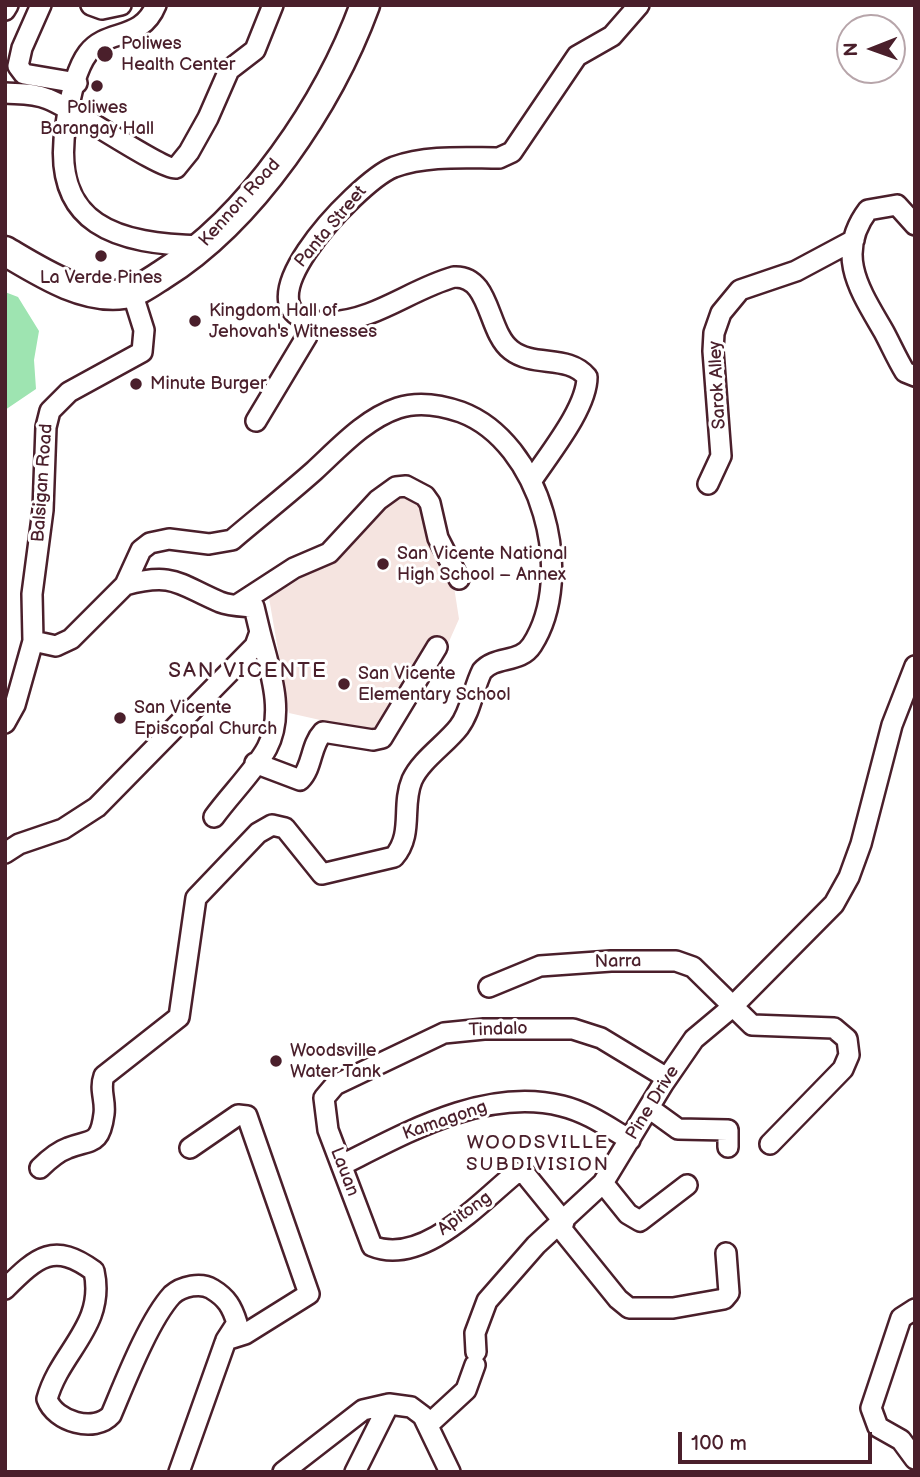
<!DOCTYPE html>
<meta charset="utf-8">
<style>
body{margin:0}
#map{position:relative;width:920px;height:1477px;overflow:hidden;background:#fff;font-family:"Balsamiq Sans",sans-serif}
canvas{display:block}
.frame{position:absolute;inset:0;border:7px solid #4a1f2b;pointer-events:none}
.north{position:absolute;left:836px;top:14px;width:70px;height:70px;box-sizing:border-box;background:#fff;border:2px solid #b7a5aa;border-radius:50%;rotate:269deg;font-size:19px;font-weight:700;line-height:28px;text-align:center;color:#4a1f2b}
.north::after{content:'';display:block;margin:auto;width:24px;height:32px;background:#4a1f2b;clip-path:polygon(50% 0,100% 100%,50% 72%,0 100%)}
.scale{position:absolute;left:678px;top:1432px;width:194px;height:32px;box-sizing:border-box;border:4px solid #4a1f2b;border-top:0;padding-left:9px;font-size:21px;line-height:24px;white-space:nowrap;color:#4a1f2b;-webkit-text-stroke:5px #fff;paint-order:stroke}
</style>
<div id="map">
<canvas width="920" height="1477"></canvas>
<div class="frame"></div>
<div class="north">N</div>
<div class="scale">100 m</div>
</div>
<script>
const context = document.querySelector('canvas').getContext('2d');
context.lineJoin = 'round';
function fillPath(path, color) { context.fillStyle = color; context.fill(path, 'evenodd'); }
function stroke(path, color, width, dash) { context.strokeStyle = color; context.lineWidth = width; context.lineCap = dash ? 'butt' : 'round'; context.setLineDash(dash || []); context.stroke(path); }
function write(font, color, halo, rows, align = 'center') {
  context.font = font + ' "Balsamiq Sans",sans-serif'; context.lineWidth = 6; context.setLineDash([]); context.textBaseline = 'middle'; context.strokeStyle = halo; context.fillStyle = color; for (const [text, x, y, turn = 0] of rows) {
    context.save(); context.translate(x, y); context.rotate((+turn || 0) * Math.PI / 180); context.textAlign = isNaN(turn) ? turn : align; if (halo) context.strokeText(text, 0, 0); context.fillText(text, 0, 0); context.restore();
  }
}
const built = new Path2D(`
 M396 493 418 498 453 580 459 619 447 646 430 642 378 733 289 713 269 598 346 549Z`);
const green = new Path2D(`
 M5 292 18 297 39 331 34 360 36 389 5 410Z`);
const minor = new Path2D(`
 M41 5 22 48 18 66 24 74 77 83
 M91 5 102 9 121 5
 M156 5C141 42 107 28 88 53 75 70 69 103 66 124 49 227 119 244 202 246
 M5 10 8 5
 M5 93C20 94 34 93 48 99 73 108 161 170 176 168L189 152 208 118 229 70 255 50 273 5
 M915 225 897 205 868 210C834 255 861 292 884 332 891 345 897 359 905 372L915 376
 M256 421 307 336V328L302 318
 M532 480C549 454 587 408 587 377 568 354 534 368 511 350 487 332 491 275 454 277 411 289 376 320 330 322 221 325 356 182 394 167 427 155 465 158 499 158L512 152 577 56 612 36 639 5
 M708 484 721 456 713 351 714 333 721 313 740 290 796 271 854 240
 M237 605 294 568 329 553 378 500 396 487 406 486 425 496 430 503 438 538 459 579
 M33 641 56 646 71 639 125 585 141 550 150 543 169 539 209 544 232 540C259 517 287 495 314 471 339 448 365 419 398 408 419 401 441 405 461 412 541 442 577 575 532 645 520 664 496 655 482 671 473 689 471 711 459 727 446 744 421 760 412 780 401 806 414 834 394 857L322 874 285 828 272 825 258 833 196 898 179 1017 104 1076C99 1090 106 1100 104 1114 100 1146 91 1139 68 1148 57 1152 48 1160 40 1168
 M5 723 15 705 33 641 32 594 43 510 46 427 50 411 69 392 142 352 144 330 132 292
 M255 763 300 780C313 767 310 746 323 732L373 740 382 738 437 647
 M214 817C229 796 256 769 267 748 286 712 269 668 260 632
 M5 853 19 844 63 829 97 807 255 646 260 632 254 607C243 606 230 606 220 602 178 584 174 572 125 585
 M489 987 540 966 611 961H676L693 967 752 1025 834 1028 847 1039 849 1055 843 1069 770 1144
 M649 1108 678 1129 728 1130V1147
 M190 1148 238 1115 247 1116 309 1294 245 1334 226 1340
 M342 1165C408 1132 486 1087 562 1106 587 1112 608 1127 630 1140
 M603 1183 628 1214 640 1221 687 1185
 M564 1222 525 1174 516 1173C481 1201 423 1267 372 1246L328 1130 324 1098 335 1085 444 1033 484 1029H573L601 1038 667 1078
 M559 1226 618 1299 629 1308H673L724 1299 729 1293 726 1253
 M5 1289C38 1256 54 1242 94 1271 106 1326 60 1351 47 1399 55 1422 95 1433 111 1415 125 1382 149 1320 172 1295 182 1286 201 1282 212 1289 227 1298 232 1307 237 1323L226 1340 179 1472
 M915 1309 901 1318 871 1408 878 1427 901 1440 915 1459
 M476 1352 475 1333 487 1301 536 1245 603 1183 663 1084 694 1039 731 1008 834 904 849 877 861 844 892 725 915 666
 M428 1425 466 1390 475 1365
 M283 1472 363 1410 389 1404 411 1407 423 1416 450 1472
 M355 1472 389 1404`);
const highway = new Path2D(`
 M5 251C39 271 83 300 124 294 138 292 151 282 162 275 252 219 329 103 365 5`);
const markers = [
 [105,54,9,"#4a1f2b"],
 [97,86,7,"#4a1f2b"],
 [101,256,7,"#4a1f2b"],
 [195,321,7,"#4a1f2b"],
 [136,384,7,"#4a1f2b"],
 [383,564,7,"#4a1f2b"],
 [344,684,7,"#4a1f2b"],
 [120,718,7,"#4a1f2b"],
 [276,1061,7,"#4a1f2b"]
];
const poiNames = [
 ["Poliwes",121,44],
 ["Health Center",121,65],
 ["Poliwes",97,108,"center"],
 ["Barangay Hall",97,129,"center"],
 ["La Verde Pines",101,278,"center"],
 ["Kingdom Hall of",209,311],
 ["Jehovah's Witnesses",209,332],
 ["Minute Burger",150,384],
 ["San Vicente National",397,554],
 ["High School – Annex",397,575],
 ["San Vicente",358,674],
 ["Elementary School",358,695],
 ["San Vicente",134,708],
 ["Episcopal Church",134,729],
 ["Woodsville",290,1051],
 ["Water Tank",290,1072]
];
const streetNames = [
 ["Kennon Road",240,203,-48],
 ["Panta Street",331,227,-50],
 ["Sarok Alley",718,385,-93],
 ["Balsigan Road",43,483,-86],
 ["Narra",618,962,-1],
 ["Tindalo",498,1030,-2],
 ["Pine Drive",653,1103,-58],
 ["Kamagong",445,1121,-19],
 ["Lauan",344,1172,69],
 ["Apitong",465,1214,-36]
];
const neighbourhoodNames = [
 ["WOODSVILLE",538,1143],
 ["SUBDIVISION",538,1165]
];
const quarterNames = [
 ["SAN VICENTE",248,672]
];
fillPath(built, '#f5e4e0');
fillPath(green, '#9ee4b1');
stroke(minor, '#4a1f2b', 24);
stroke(highway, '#4a1f2b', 33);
stroke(minor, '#fff', 19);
stroke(highway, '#fff', 28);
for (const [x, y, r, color] of markers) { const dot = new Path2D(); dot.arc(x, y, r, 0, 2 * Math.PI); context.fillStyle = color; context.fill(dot); stroke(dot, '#fff', 2.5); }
write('18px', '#4a1f2b', '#fff', poiNames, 'left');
write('18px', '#4a1f2b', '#fff', streetNames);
context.letterSpacing = '2px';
write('19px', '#4a1f2b', '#fff', neighbourhoodNames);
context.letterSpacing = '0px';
context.letterSpacing = '2px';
write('21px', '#4a1f2b', '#fff', quarterNames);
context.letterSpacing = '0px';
</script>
